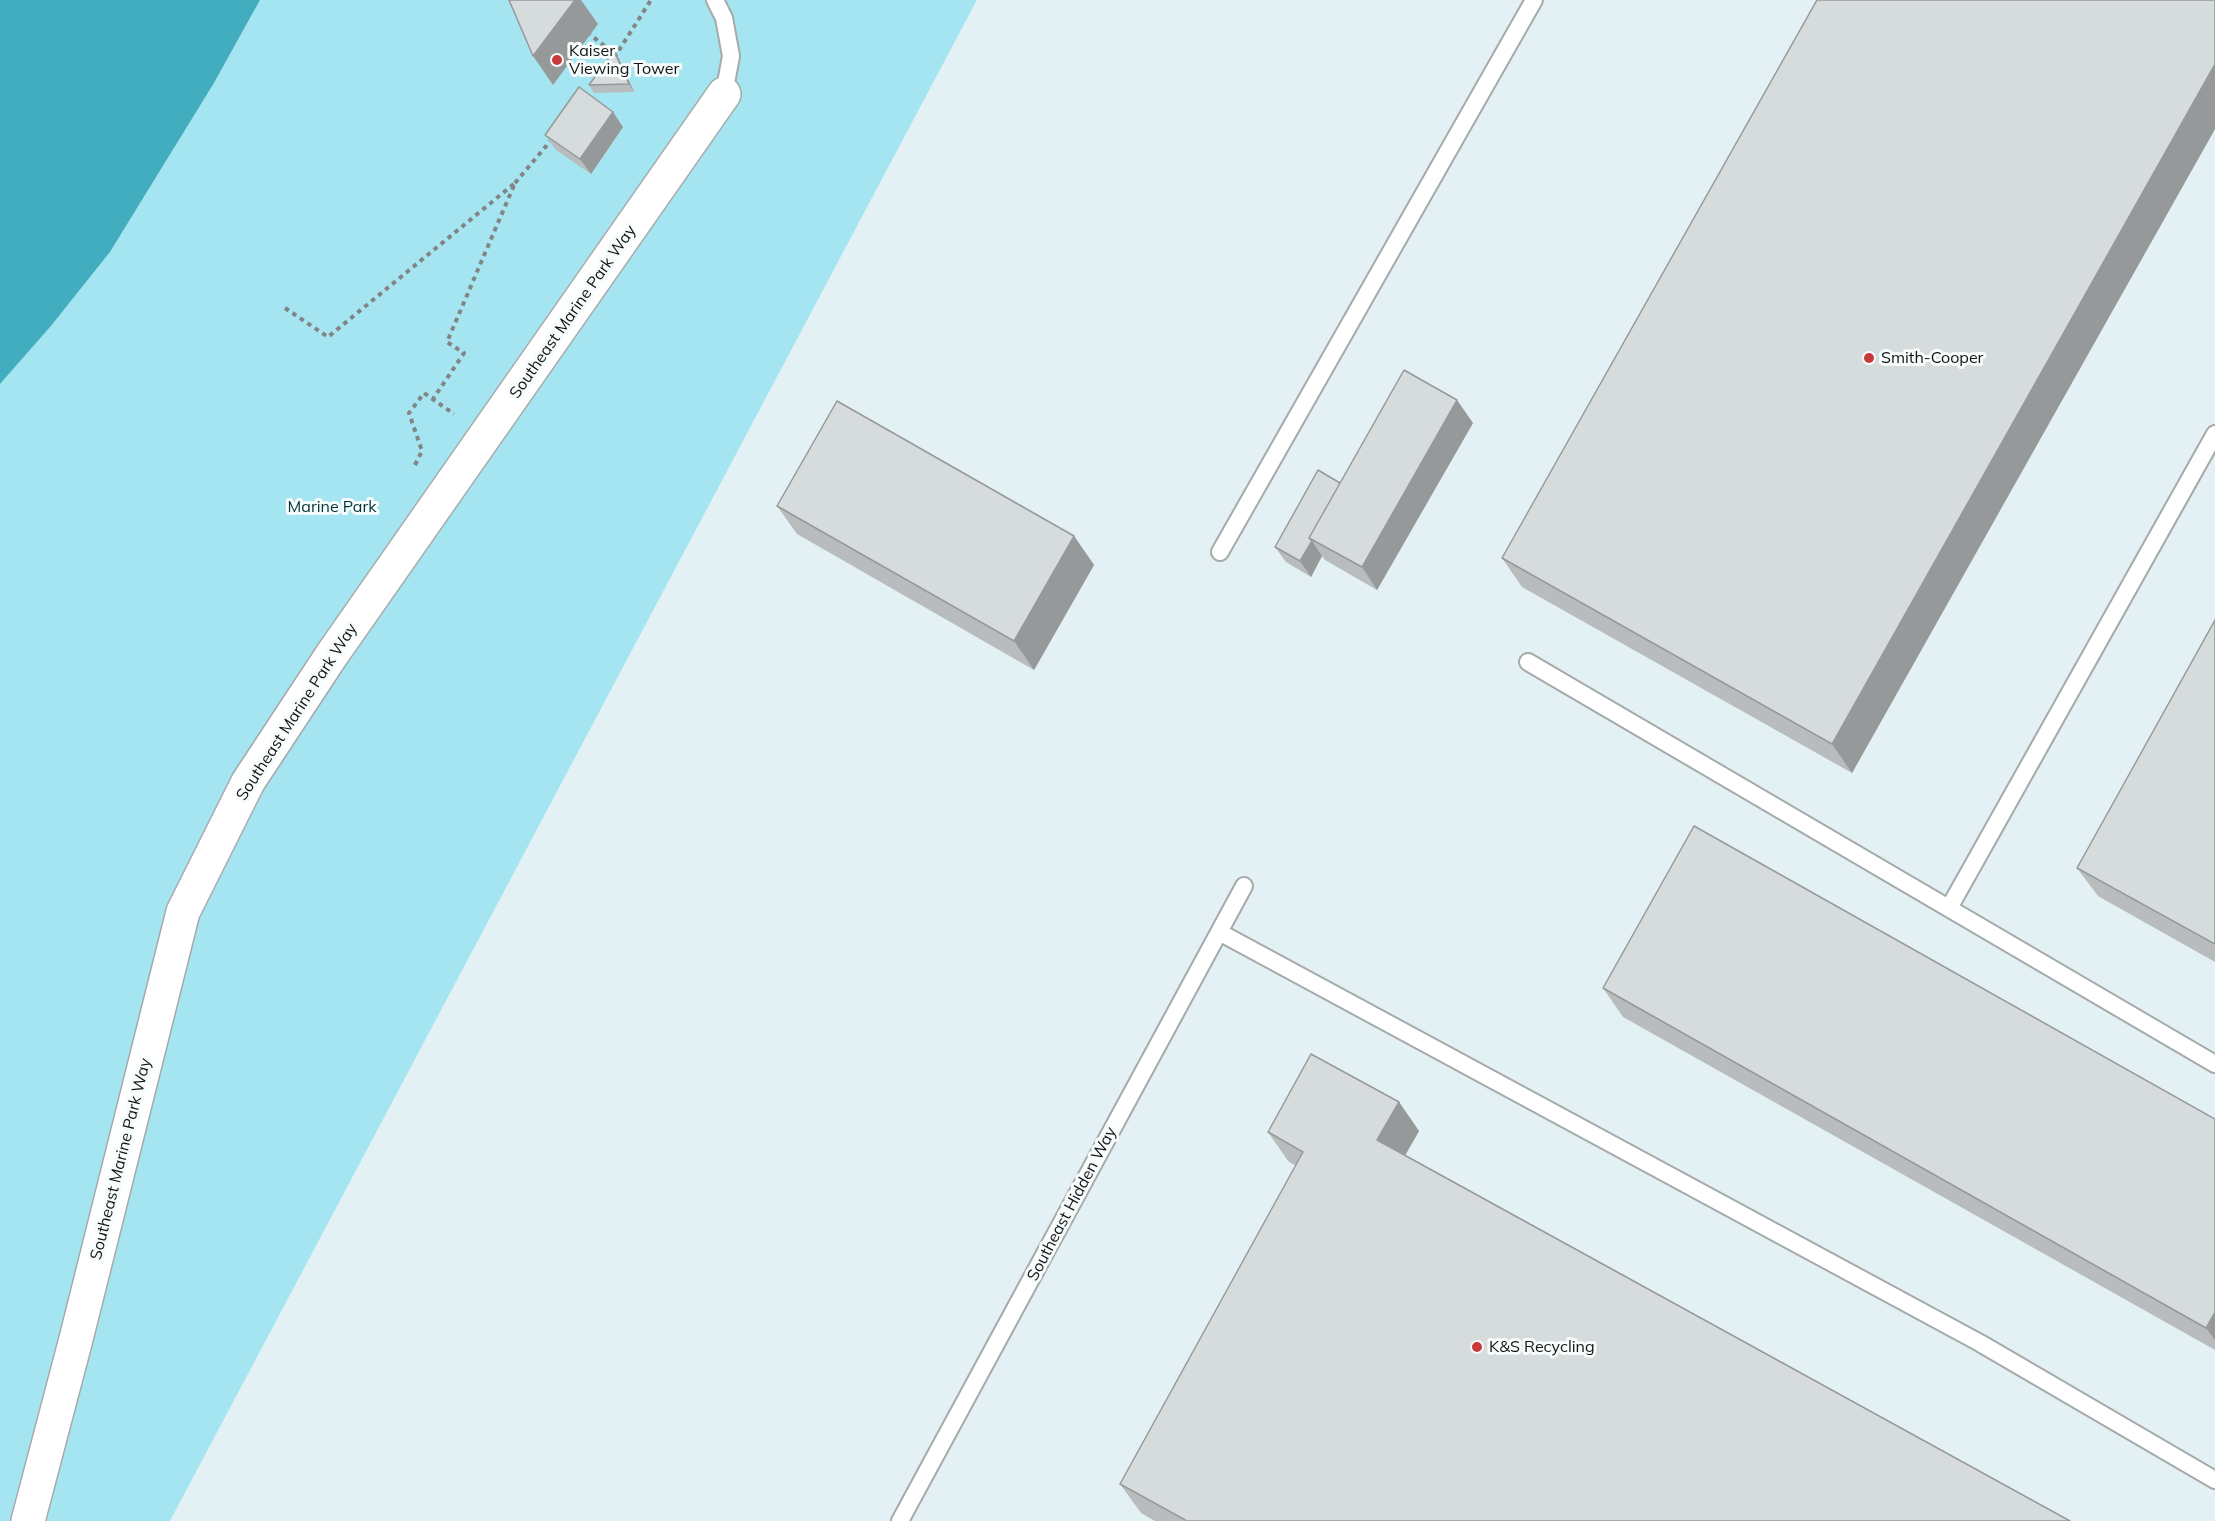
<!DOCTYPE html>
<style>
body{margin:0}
canvas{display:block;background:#f6fbfb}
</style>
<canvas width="2215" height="1521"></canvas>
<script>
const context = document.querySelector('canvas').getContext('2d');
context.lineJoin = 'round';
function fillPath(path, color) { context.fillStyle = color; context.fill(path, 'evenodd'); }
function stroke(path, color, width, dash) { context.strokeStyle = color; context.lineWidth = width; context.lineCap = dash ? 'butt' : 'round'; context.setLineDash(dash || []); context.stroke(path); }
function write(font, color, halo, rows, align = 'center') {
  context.font = font + ' Mulish,sans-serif'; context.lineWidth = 6; context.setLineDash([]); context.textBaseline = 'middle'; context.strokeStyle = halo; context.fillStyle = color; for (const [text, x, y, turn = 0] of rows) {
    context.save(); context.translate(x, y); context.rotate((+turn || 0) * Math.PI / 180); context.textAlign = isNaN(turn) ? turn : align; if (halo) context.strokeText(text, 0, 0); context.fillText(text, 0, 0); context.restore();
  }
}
const built = new Path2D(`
 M977 0H2215V1521H170Z`);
const green = new Path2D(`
 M260 0H977L170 1521H0V384L51 326 110 252 214 83Z`);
const water = new Path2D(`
 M0 0H260L214 83 110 252 51 326 0 384Z`);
const path = new Path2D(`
 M587 32 616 55
 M614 58 651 0
 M515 183 553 138
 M285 308 328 337 515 183 447 342 464 353 433 399
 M415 465 422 451 409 413 424 393 454 414`);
const service = new Path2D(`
 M715 0 724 18 731 56 724 94
 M1220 552 1534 0
 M1528 662 2215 1064
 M1949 908 2215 434
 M1219 932 1980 1343 2215 1480
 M900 1521 1244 886`);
const tertiary = new Path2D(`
 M28 1521 76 1339 183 912 248 782 331 656 724 94`);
const wall = new Path2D(`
 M2215 0V129L1852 773 1522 587 1502 558Z
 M614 51 619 59 634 92 594 93 589 85Z
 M613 112 623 127 591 174 556 150 545 135Z
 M1473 423 1377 590 1325 560 1322 556 1311 577 1286 562 1275 547 1340 483Z
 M777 506 1074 536 1094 565 1034 670 797 534Z
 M2215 620V962L2098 896 2077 868Z
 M1603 988 2215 1119V1350L1623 1017Z
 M1399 1102 1419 1131 1405 1155 2070 1521H1155L1141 1513 1120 1484 1296 1166 1288 1161 1268 1132Z`);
const shadedWall = new Path2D(`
 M575 0H581L598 24 553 85 533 56Z
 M614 51 619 59 634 92 629 84Z
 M2215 64V129L1852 773 1832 744Z
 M613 112 623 127 591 174 580 159Z
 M1457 400 1473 423 1377 590 1362 567Z
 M1074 536 1094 565 1034 670 1014 641Z
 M1312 541 1322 556 1311 577 1300 561Z
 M1399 1102 1419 1131 1398 1168 1377 1140Z
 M2215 1312V1340L2206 1328Z`);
const building = new Path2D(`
 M509 0H575L533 56Z
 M1817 0H2215V64L1832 744 1502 558Z
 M614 51 629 84 589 85Z
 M579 87 613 112 580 159 545 135Z
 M1404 370 1457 400 1362 567 1309 538Z
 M837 401 1074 536 1014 641 777 506Z
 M1318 470 1340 483 1309 538 1312 541 1300 561 1275 547Z
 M2215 620V944L2077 868Z
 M1694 826 2215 1119V1312L2206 1328 1603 988Z
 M1311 1054 1399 1102 1377 1140 2070 1521H1187L1120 1484 1303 1152 1268 1132Z`);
const markers = [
 [557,60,6,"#c83939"],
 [1869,358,6,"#c83939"],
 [1477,1347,6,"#c83939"]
];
const poiNames = [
 ["Kaiser",569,51],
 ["Viewing Tower",569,69],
 ["Smith-Cooper",1881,358],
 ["K&S Recycling",1489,1347]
];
const streetNames = [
 ["Southeast Marine Park Way",573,312,-55],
 ["Southeast Marine Park Way",297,712,-57],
 ["Southeast Marine Park Way",121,1159,-76],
 ["Southeast Hidden Way",1072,1204,-62]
];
const parkNames = [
 ["Marine Park",332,507]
];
fillPath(built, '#e3f1f4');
fillPath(green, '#a5e5f1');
fillPath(water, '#41adbe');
stroke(service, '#a5aaaa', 20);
stroke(tertiary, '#a5aaaa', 36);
stroke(path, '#828585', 4, [4.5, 4.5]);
stroke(service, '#fff', 16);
stroke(tertiary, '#fff', 33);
fillPath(wall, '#b8bcbd');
fillPath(shadedWall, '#96999a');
fillPath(building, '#d6dbdc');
stroke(building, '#96999a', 1.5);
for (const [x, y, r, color] of markers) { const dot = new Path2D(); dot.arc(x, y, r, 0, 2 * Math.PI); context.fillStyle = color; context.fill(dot); stroke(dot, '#f6fbfb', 2); }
write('16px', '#131414', '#f6fbfb', poiNames, 'left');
write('16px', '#131414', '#f6fbfb', streetNames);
write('16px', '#00343b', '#f6fbfb', parkNames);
</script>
